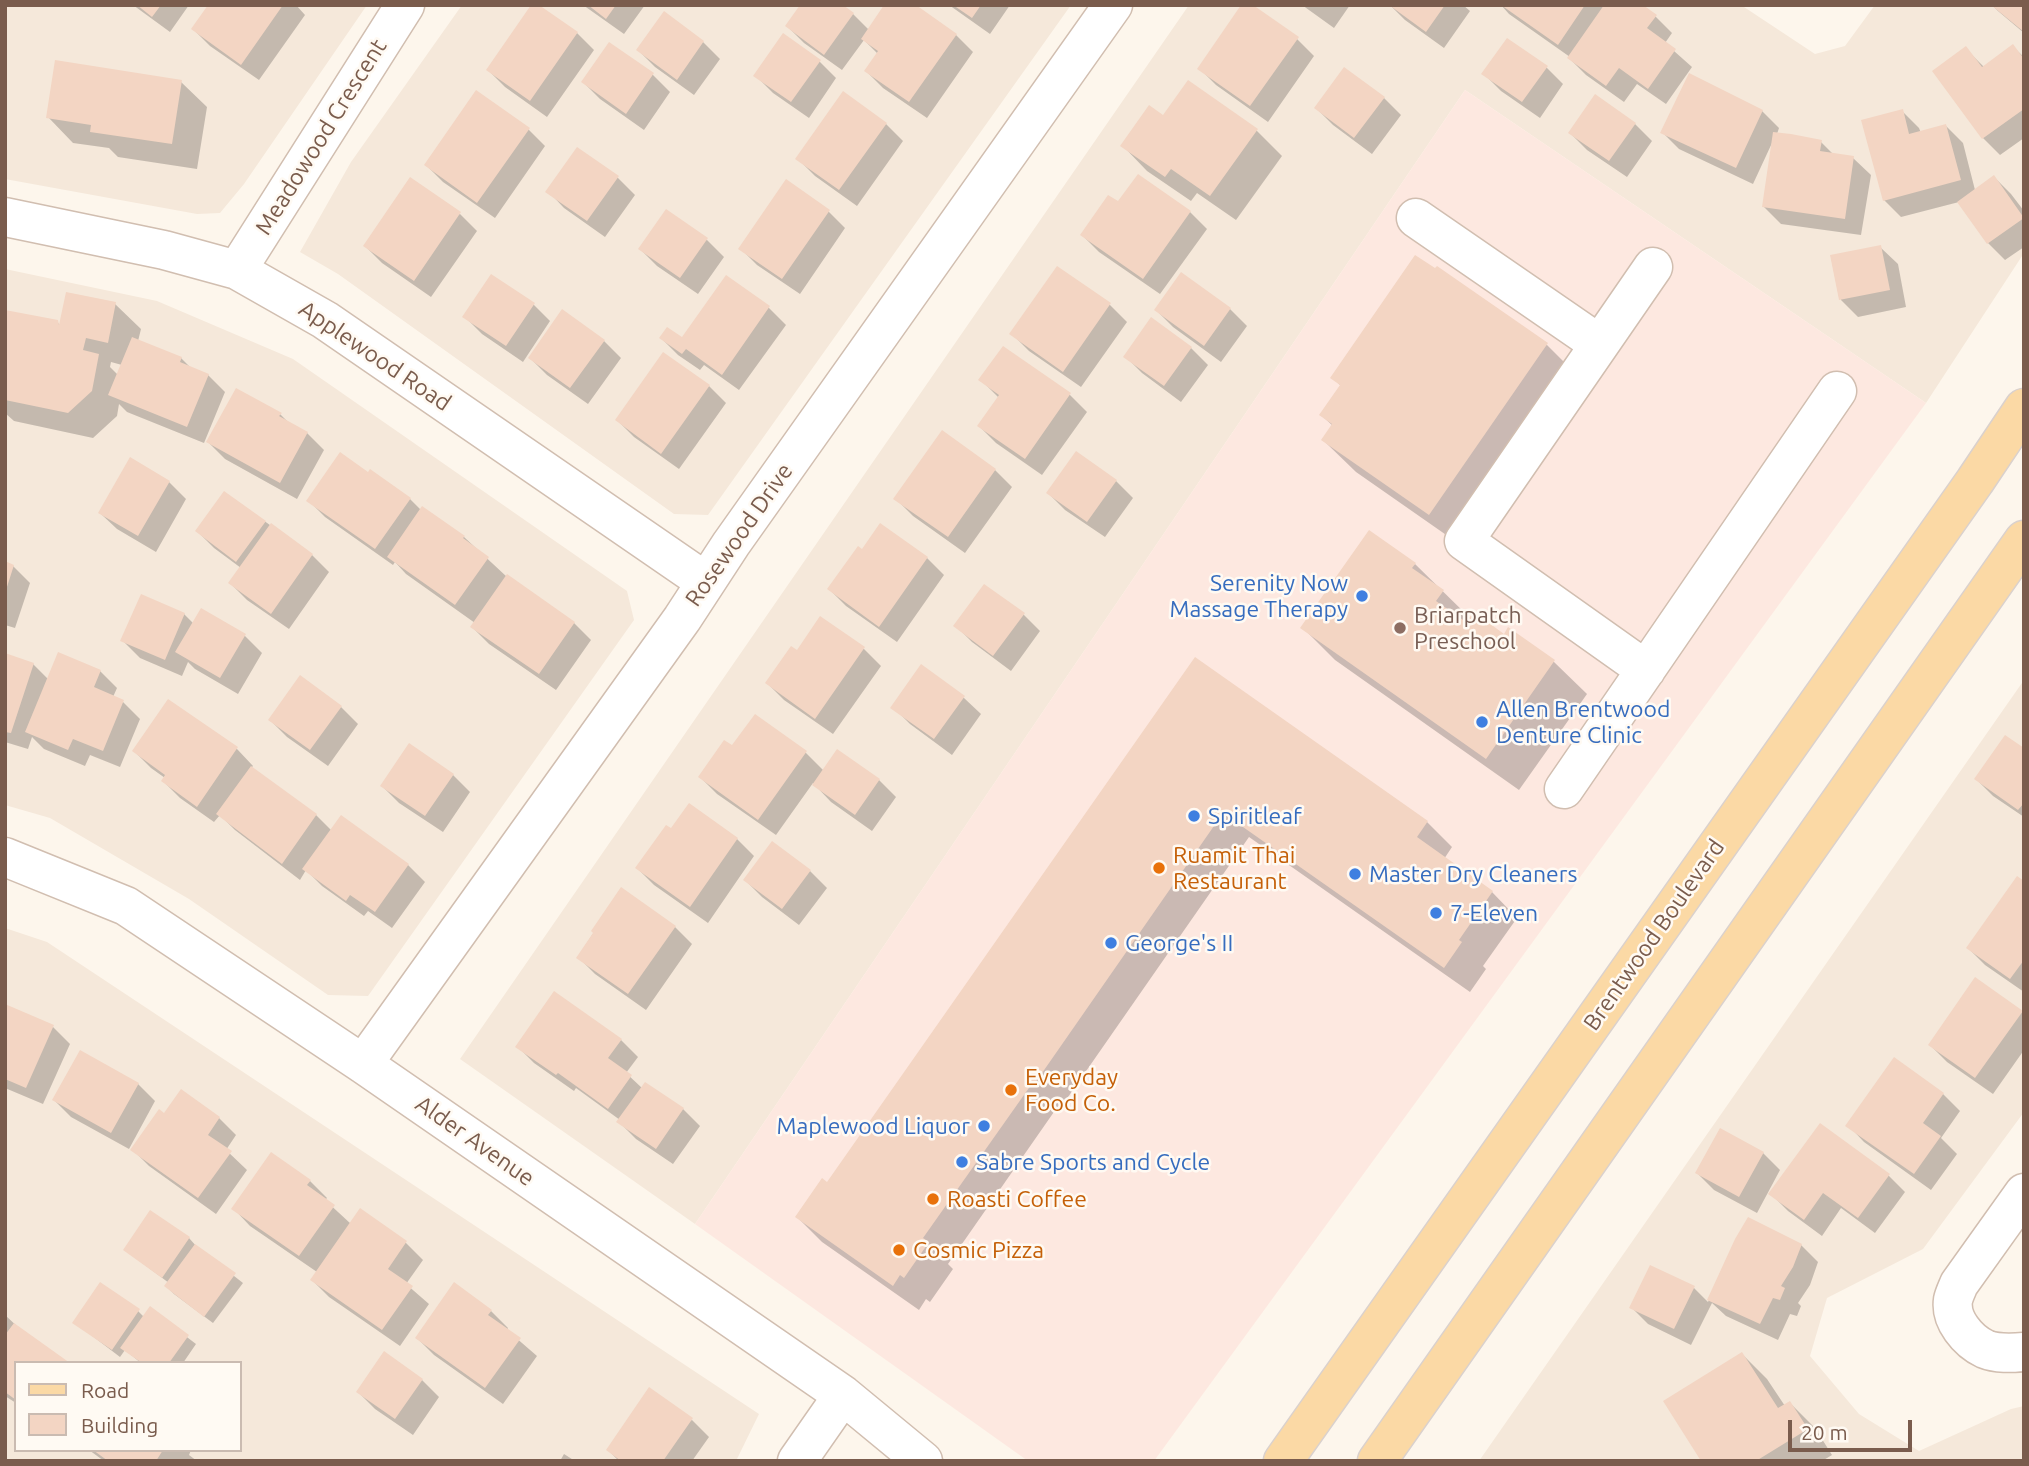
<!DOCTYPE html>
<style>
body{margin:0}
#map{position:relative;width:2029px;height:1466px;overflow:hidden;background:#fdf6ec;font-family:Ubuntu,sans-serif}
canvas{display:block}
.frame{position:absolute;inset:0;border:7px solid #7a5c4d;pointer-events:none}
.legend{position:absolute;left:14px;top:1361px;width:228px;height:91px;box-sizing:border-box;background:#fffaf3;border:2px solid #cabbb1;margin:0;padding:9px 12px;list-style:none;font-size:21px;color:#7a5c4d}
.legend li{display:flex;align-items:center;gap:14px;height:35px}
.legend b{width:35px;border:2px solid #cabbb1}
.scale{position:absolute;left:1788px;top:1420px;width:124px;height:32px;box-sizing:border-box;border:4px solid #7a5c4d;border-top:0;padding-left:9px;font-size:21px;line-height:24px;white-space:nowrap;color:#7a5c4d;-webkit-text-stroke:5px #fffaf3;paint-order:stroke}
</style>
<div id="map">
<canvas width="2029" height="1466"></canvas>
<div class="frame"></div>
<ul class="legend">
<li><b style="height:9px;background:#fbd9a5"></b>Road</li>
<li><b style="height:19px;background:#f3d5c3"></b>Building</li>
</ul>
<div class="scale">20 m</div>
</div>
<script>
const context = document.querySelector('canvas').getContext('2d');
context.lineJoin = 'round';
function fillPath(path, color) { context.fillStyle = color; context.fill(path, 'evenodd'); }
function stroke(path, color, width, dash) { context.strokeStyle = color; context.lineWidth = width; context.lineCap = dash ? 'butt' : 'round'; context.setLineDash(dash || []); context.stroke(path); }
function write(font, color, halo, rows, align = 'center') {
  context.font = font + ' Ubuntu,sans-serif'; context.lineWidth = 5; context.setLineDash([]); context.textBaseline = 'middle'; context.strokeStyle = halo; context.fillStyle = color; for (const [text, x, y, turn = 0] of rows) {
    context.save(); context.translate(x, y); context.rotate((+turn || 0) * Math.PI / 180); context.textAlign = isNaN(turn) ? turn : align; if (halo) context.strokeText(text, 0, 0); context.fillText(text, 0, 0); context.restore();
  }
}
const residential = new Path2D(`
 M5 5H367L244 184 220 213 197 214 5 179Z
 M462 5H1071L708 515 674 514 338 274 300 252 351 162Z
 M1189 5H1741L1815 54 1845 46 1875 5H2024V253L1926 403 1465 90 695 1224 460 1059Z
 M5 269 157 301 293 359 627 591 634 620 368 996 328 995 189 899 50 818 5 805Z
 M2024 680V1112L1923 1249 1827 1298 1810 1356 1859 1414 1919 1451 2011 1409 2024 1406V1461H1479Z
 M5 928 47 942 759 1414 736 1461H5ZM16 1363H240V1450H16Z`);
const commercial = new Path2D(`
 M1465 90 1926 403 1154 1461H1028L695 1224Z`);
const shadow = new Path2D(`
 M133 5H189L170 32Z
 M210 5H296L305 15 259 80 210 46 193 29Z
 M583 5H645L624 34Z
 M949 5H1010L990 34Z
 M1302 5H1350L1334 28Z
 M1390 5H1463L1470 11 1444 48 1405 20Z
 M1501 5H1640L1655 16 1672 33 1665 43 1692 67 1666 104 1637 84 1624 102 1586 75 1569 58 1570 57 1509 14Z
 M1992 5H2024V33L1998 11Z
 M664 14 703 42 720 59 694 95 655 67 638 50Z
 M853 14 869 30 956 35 973 52 927 118 883 88 866 71 878 54 864 40 842 70 804 43 787 26Z
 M577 33 594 50 547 117 505 87 488 70Z
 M1297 39 1314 56 1268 122 1216 85 1199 68Z
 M610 45 653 75 670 92 644 130 600 99 583 82Z
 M2013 47 2024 57V138L2000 155 1983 138 1966 49 1985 68Z
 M819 61 836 78 809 118 773 93 756 76Z
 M1546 67 1563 84 1540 118 1501 91 1484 74Z
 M1690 76 1762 111 1779 128 1777 134 1821 142 1834 155 1853 158 1871 175 1861 235 1781 224 1764 207 1772 143 1753 184 1679 149 1662 132Z
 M181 82 207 107 197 169 118 157 109 148 73 143 48 117Z
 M1595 97 1635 124 1652 141 1627 177 1587 150 1570 133Z
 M1384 98 1401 115 1372 154 1333 125 1316 108Z
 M1902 111 1919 128 1921 133 1946 126 1963 143 1975 190 1994 177 2011 194 2024 211V247L2005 260 1988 243 1959 202 1901 217 1884 200Z
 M1164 117 1256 130 1282 156 1236 220 1197 193 1191 201 1147 171 1122 145Z
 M886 124 903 141 857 206 815 176 798 159Z
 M528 129 545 146 495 218 443 182 426 165Z
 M577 149 618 178 635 195 605 237 564 208 548 191Z
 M1119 204 1190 212 1207 229 1160 294 1099 252 1082 235Z
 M828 211 845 228 800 294 757 265 740 248Z
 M460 214 477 231 431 297 382 263 365 246Z
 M707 240 724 257 698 294 657 266 640 249Z
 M1880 247 1898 264 1906 307 1858 317 1841 300 1832 256Z
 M1058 268 1110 305 1127 322 1081 387 1029 351 1012 334Z
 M727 277 769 308 786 325 739 390 704 365 700 370 678 355 661 338 682 340Z
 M115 304 141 329 138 341 181 358 191 368 208 375 225 392 204 443 127 412 119 404 117 416 93 438 14 421 5 413V315L57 322 60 325ZM111 362 122 365 118 375 110 367Z
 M533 304 550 321 523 362 482 334 465 317Z
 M1230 309 1247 326 1221 362 1173 327 1156 310Z
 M604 341 621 358 588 404 547 375 530 358Z
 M1547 345 1579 377 1462 546 1356 472 1323 440 1333 426 1321 415 1341 386 1333 378Z
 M1003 348 1070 395 1087 412 1042 475 996 443 979 426 999 398 981 380Z
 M1191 348 1208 365 1181 402 1142 373 1125 356Z
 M709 386 726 403 679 469 634 437 617 420Z
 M280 414 291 425 307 433 324 450 297 499 225 459 208 442Z
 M995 470 1012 487 965 553 913 516 896 499Z
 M1116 481 1133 498 1105 537 1065 510 1048 493Z
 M169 482 186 499 156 552 117 529 100 513Z
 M225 493 312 555 329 572 289 629 247 600 230 583 241 568 214 548 197 531Z
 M410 499 422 511 423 509 464 537 507 577 574 623 591 640 556 690 489 644 472 627 475 623 406 574 395 562 393 565 325 517 308 500Z
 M863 551 927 558 944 575 897 642 846 606 829 589Z
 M5 563 13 566 30 583 15 628 5 625Z
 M1415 564 1471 619 1504 636 1509 630 1554 662 1587 694 1519 790 1335 660 1303 628Z
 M184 614 194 624 245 636 262 653 238 694 195 669 188 662 182 676 140 658 123 641Z
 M1023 614 1040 631 1011 671 972 642 955 625Z
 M864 649 881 666 833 734 784 700 767 683 797 652Z
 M5 655 33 664 48 679 100 671 117 688 113 697 123 702 140 719 120 767 90 755 85 766 44 749 32 737 28 749 5 742Z
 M1195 660 1427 822 1452 847 1444 859 1492 892 1517 918 1483 966 1486 969 1470 992 1249 837 1059 1110 1056 1109 948 1264 953 1269 930 1302 926 1299 919 1310 822 1242 797 1217 828 1185Z
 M921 667 964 698 981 714 952 755 910 724 893 707Z
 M341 707 358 724 328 766 287 737 270 720Z
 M237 749 253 766 251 768 316 815 332 831 408 865 425 882 392 928 368 911 364 916 322 886 306 870 300 880 235 830 220 815 214 822 180 798 163 781 165 778 151 768 134 751Z
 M2024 750V817L1993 796 1976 779Z
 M805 752 824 771 879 780 896 797 872 831 831 802 813 783 776 835 717 794 700 777Z
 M453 775 470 792 443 832 399 803 382 786Z
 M689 806 737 839 754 856 708 923 654 885 637 868 672 831Z
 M810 871 827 888 799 925 762 897 745 880Z
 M2024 884V992L1985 965 1968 948Z
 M621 890 675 927 692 944 646 1010 595 974 578 957Z
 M5 1006 53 1027 70 1044 43 1104 5 1088Z
 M2022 1012 2024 1014V1050L1993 1094 1947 1062 1930 1045Z
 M621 1040 638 1057 626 1073 642 1088 683 1109 700 1126 673 1164 636 1139 619 1122 620 1120 576 1088 574 1091 534 1063 517 1046Z
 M1895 1060 1943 1094 1960 1111 1941 1138 1957 1154 1931 1190 1864 1142 1848 1125Z
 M138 1084 155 1101 129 1149 71 1117 54 1100Z
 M165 1115 219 1118 236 1135 226 1150 247 1170 216 1214 149 1166 132 1149Z
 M1763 1153 1780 1170 1757 1213 1714 1190 1697 1173Z
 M1888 1175 1905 1192 1875 1233 1841 1208 1822 1236 1788 1211 1771 1194Z
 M310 1181 327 1198 325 1200 351 1224 361 1211 406 1243 423 1260 406 1284 429 1304 400 1346 329 1297 312 1280 317 1272 250 1226 234 1209Z
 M151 1212 189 1238 197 1247 243 1283 213 1323 174 1294 166 1286 169 1283 125 1250Z
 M1736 1240 1801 1245 1818 1262 1810 1285 1798 1303 1801 1306 1797 1316 1790 1314 1778 1340 1726 1316 1712 1303 1691 1345 1648 1324 1631 1307 1650 1267 1694 1288 1708 1302Z
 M150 1309 196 1344 183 1363H141L125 1350 120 1357 74 1322 138 1311 144 1317Z
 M491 1311 508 1328 507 1330 537 1356 503 1404 434 1355 417 1338Z
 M5 1315 20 1329 16 1363V1403L5 1396Z
 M1742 1354 1767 1379 1785 1406 1790 1403 1815 1428 1832 1455 1822 1461H1703Z
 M422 1380 439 1397 413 1435 375 1409 358 1392Z
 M692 1420 709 1437 692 1461H619L608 1450Z
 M89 1450H191L189 1455 197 1461H104Z
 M564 1454 575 1461H560Z`);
const building = new Path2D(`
 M137 5H161L152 17Z
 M208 5H283L241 65 191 29Z
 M531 5H539L578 32 530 101 486 70Z
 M588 5H616L606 19Z
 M800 5H843L854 13 824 55 785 26Z
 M884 5H916L957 34 909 102 864 71 878 51 861 39Z
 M953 5H981L972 18Z
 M1241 5H1253L1299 37 1250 106 1197 69Z
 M1389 5H1445L1426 32Z
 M1501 5H1585L1558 45Z
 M1604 5H1643L1657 15 1647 28 1676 49 1648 89 1619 68 1606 86 1567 58Z
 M1991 5H2024V32Z
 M664 11 704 41 677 80 636 50Z
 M783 33 821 60 791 102 753 76Z
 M1507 38 1548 66 1522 102 1481 74Z
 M609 42 654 73 626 114 581 82Z
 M2013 44 2024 59V109L1982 139 1932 71 1966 46 1982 67Z
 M55 60 182 80 172 144 90 132 91 125 46 118Z
 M1344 67 1385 97 1354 138 1314 108Z
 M1689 73 1763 110 1736 168 1660 133Z
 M1188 80 1258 129 1210 196 1171 169 1165 177 1120 146 1149 105 1163 115Z
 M476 90 530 128 477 203 424 165Z
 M843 91 887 123 839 190 795 159Z
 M1595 94 1636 123 1609 161 1568 133Z
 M1903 109 1909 134 1946 124 1961 180 1883 201 1861 120Z
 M1773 132 1791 134 1822 140 1820 151 1854 156 1845 219 1762 207Z
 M577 147 619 176 587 221 545 192Z
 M1138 174 1191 211 1143 279 1080 235 1108 195 1118 201Z
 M1994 175 2024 218 1987 244 1957 202Z
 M410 177 461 212 414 281 363 246Z
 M786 179 830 210 782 279 738 249Z
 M666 209 708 238 680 278 638 249Z
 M1881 245 1890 290 1839 300 1830 255Z
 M1415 255 1435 268 1437 266 1548 343 1429 515 1321 440 1332 424 1319 415 1340 385 1330 378Z
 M1057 266 1111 303 1063 372 1009 334Z
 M1181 272 1231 308 1204 346 1154 310Z
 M491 274 535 303 506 346 462 317Z
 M726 275 770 306 722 375 686 349 682 354 659 338 667 327 682 337Z
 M66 292 116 302 108 343 86 338 83 350 99 354 92 391 68 413 5 400V310L58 320 59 325Z
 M562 309 605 340 570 388 528 358Z
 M1151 317 1192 347 1164 386 1123 357Z
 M132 337 182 357 180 362 209 374 187 427 108 395Z
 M1003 346 1071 393 1025 459 977 426 999 395 978 380Z
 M663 352 710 385 661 454 615 420Z
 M236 388 282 413 279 416 308 432 280 483 206 442Z
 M942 430 996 469 948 537 893 499Z
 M1076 451 1117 480 1087 522 1046 493Z
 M340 452 368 472 370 469 411 498 375 549 306 501Z
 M130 457 170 481 138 536 98 513Z
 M224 491 266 521 236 562 195 531Z
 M422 506 465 536 463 538 489 557 455 605 387 557Z
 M271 523 313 554 271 614 228 583Z
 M880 523 928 557 879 627 827 589 858 546 862 549Z
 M1369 530 1416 563 1412 568 1444 590 1436 601 1466 622 1474 612 1504 634 1508 627 1555 660 1486 759 1300 628Z
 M5 561 14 565 6 590H5Z
 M507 574 575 622 539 674 470 627Z
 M984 584 1025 613 993 656 953 626Z
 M141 594 185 613 165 660 120 641Z
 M201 608 246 634 220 678 175 652Z
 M820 616 865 647 815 719 765 683 791 646 797 650Z
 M58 652 101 670 94 687 124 700 103 751 73 739 68 750 25 732Z
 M5 653 34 663 11 733 5 732Z
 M1195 657 1428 821 1417 837 1493 891 1459 940 1462 942 1444 968 1223 813 1033 1086 1031 1085 923 1238 929 1242 904 1278 900 1275 893 1286 795 1217 822 1178 827 1182Z
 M921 664 965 696 934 739 890 708Z
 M300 675 342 706 310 750 268 720Z
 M168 699 238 747 197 807 161 781 165 775 132 751Z
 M755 714 807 751 758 820 698 777 724 740 732 745Z
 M2005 735 2024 748V803L2018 810 1974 779Z
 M409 743 454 774 425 816 380 786Z
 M837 749 880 779 855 815 812 785Z
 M251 766 317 814 282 864 216 814Z
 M689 803 738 838 690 907 635 868 666 825 671 828Z
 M341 815 409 864 375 912 350 895 346 901 302 869Z
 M772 841 811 870 782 909 743 880Z
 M2017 876 2024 881V960L2010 979 1966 948Z
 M621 887 676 926 628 994 576 958 593 933 591 931Z
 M1975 977 2023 1011 1975 1078 1928 1045Z
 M554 991 622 1039 608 1058 632 1075 608 1109 558 1073 556 1075 515 1047Z
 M5 1004 54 1025 26 1088 5 1079Z
 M80 1050 139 1083 111 1133 52 1100Z
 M1894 1057 1944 1093 1923 1123 1941 1136 1914 1174 1845 1126Z
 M645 1082 684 1108 656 1149 616 1122Z
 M181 1089 220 1117 208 1135 232 1151 198 1198 130 1150 159 1109 164 1113Z
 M1820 1123 1890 1174 1858 1218 1823 1193 1804 1220 1768 1194Z
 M1720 1128 1764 1152 1739 1197 1695 1173Z
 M271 1152 311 1180 307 1185 335 1205 299 1256 231 1209Z
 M360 1208 407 1241 388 1269 413 1286 382 1330 310 1280Z
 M150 1210 190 1237 162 1278 123 1250Z
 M1748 1217 1802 1244 1793 1267 1781 1286 1785 1288 1780 1300 1773 1298 1760 1324 1707 1300 1735 1239Z
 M195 1244 236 1273 204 1317 164 1286Z
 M1650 1265 1695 1286 1674 1329 1629 1308Z
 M100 1282 140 1309 112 1350 72 1323Z
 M454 1282 492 1310 488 1315 521 1338 485 1388 415 1338Z
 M150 1306 189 1335 169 1363H142L120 1348Z
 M14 1323 70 1363H16V1400L5 1392V1335Z
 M384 1351 423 1379 395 1419 356 1392Z
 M1742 1352 1778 1408 1790 1401 1808 1429 1756 1461H1701L1663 1401Z
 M649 1387 693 1418 663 1461H621L606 1450Z
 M93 1450H163L156 1461H108Z`);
const minor = new Path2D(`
 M5 217 164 250 237 270 325 320 706 582
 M1416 218 1599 344
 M237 270 405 5
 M1646 670 1464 541 1653 267
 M1564 789 1837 391
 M5 857 126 906 363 1064 843 1395 923 1461
 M363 1064 682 619 731 544 1113 5
 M2024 1193 1959 1284C1957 1289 1954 1295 1953 1300 1950 1320 1968 1341 1985 1349 1997 1354 2011 1353 2024 1352
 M797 1461 843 1395`);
const major = new Path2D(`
 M1283 1461 1975 481 2024 408
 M1377 1461 2024 540`);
const markers = [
 [1362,596,7,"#3f7fe0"],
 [1400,628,7,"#8d6e63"],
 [1482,722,7,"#3f7fe0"],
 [1194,816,7,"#3f7fe0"],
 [1159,868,7,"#e8710a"],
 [1355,874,7,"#3f7fe0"],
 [1436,913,7,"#3f7fe0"],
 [1111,943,7,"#3f7fe0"],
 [1011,1090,7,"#e8710a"],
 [984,1126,7,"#3f7fe0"],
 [962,1162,7,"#3f7fe0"],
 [933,1199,7,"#e8710a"],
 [899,1250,7,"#e8710a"]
];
const streetNames = [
 ["Meadowood Crescent",321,137,-58],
 ["Applewood Road",375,356,34],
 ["Rosewood Drive",739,535,-55],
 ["Brentwood Boulevard",1654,935,-55],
 ["Alder Avenue",475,1141,35]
];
const shopNames = [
 ["Serenity Now",1348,583,"right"],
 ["Massage Therapy",1348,609,"right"],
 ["Allen Brentwood",1496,709],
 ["Denture Clinic",1496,735],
 ["Spiritleaf",1208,816],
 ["Master Dry Cleaners",1369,874],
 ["7-Eleven",1450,913],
 ["George's II",1125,943],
 ["Maplewood Liquor",970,1126,"right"],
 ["Sabre Sports and Cycle",976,1162]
];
const educationNames = [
 ["Briarpatch",1414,615],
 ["Preschool",1414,641]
];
const foodNames = [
 ["Ruamit Thai",1173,855],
 ["Restaurant",1173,881],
 ["Everyday",1025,1077],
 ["Food Co.",1025,1103],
 ["Roasti Coffee",947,1199],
 ["Cosmic Pizza",913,1250]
];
fillPath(residential, '#f5e8da');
fillPath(commercial, '#fde8e0');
fillPath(shadow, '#0003');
fillPath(building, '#f3d5c3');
stroke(minor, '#d1beb0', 41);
stroke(major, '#dad1cd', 41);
stroke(minor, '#fff', 38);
stroke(major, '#fbd9a5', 38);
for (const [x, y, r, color] of markers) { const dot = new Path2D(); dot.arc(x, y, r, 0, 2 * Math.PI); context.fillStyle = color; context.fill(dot); stroke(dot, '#fffaf3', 2.5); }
write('23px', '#7a5c4d', '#fffaf3', streetNames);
write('23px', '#366cbe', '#fffaf3', shopNames, 'left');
write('23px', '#785e54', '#fffaf3', educationNames, 'left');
write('23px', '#c56008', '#fffaf3', foodNames, 'left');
</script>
